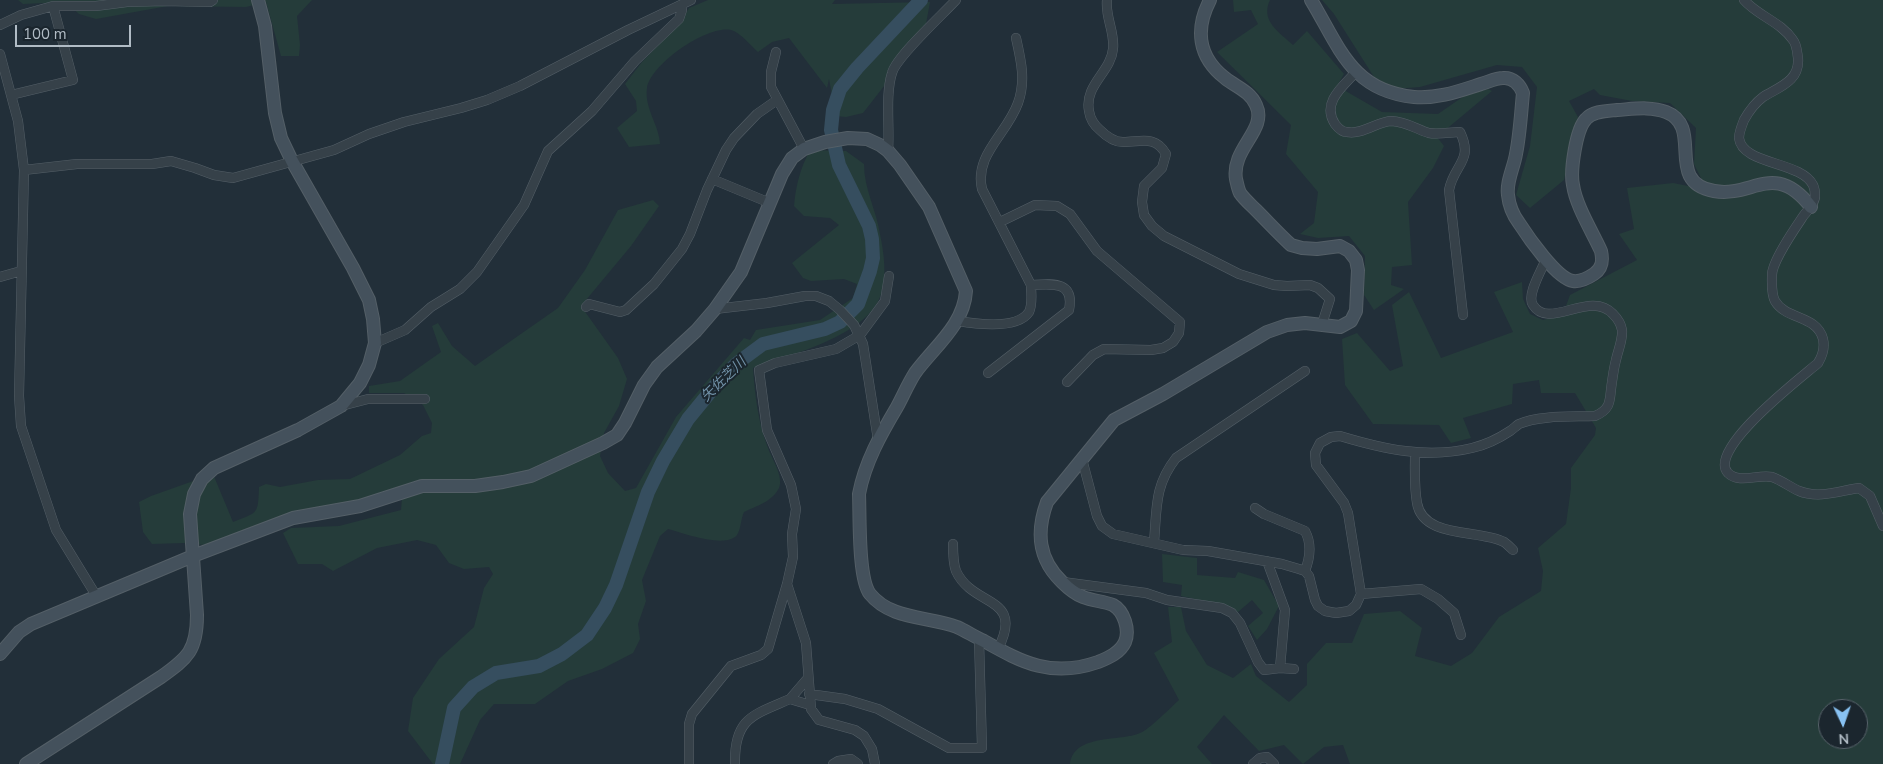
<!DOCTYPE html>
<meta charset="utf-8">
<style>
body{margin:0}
#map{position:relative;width:1883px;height:764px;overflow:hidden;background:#222f39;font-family:"Nunito Sans",sans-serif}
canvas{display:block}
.north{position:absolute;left:1818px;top:699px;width:50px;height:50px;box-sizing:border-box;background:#1b262e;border:1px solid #57626a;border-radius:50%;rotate:177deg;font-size:14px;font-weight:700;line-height:20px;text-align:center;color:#b1bcc5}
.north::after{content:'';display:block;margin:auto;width:18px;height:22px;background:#88c2f3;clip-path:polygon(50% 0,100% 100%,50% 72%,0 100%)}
.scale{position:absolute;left:15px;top:25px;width:116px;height:22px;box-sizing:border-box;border:2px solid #b1bcc5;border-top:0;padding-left:6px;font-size:15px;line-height:18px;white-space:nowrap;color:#b1bcc5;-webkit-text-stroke:4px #1b262e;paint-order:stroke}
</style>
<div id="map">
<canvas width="1883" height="764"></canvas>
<div class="north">N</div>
<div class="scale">100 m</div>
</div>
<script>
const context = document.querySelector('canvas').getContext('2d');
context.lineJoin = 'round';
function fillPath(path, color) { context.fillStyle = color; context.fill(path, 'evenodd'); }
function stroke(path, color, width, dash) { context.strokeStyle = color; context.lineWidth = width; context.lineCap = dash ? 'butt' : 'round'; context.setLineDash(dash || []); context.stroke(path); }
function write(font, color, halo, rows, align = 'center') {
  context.font = font + ' "Nunito Sans","Noto Sans JP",sans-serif'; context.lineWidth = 4; context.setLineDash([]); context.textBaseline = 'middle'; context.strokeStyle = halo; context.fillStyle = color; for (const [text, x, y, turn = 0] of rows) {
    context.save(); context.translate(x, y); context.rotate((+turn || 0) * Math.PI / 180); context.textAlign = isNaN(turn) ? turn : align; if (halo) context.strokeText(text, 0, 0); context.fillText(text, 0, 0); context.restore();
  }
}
const green = new Path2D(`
 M18 0H312L297 16 300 45 299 56H281L266 2 246 7 168 6 96 19 79 14 66 2 23 4Z
 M708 0H835L832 4 930 2 924 35 863 113 846 117 836 116 829 79 827 88 789 38 772 42 758 52C751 46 740 32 731 30 707 25 651 64 647 88 644 108 659 125 660 144L629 147 617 128 637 111 636 101 625 84 642 62 680 23 689 8Z
 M1233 0H1270C1260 21 1279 32 1293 45L1307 31 1344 74 1337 86 1382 112 1438 114 1464 96 1488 89 1492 91 1437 137 1444 146 1433 168 1408 202 1412 265 1392 267 1391 285 1404 289 1374 310 1364 295 1365 256 1349 236 1318 238 1300 234 1314 223 1318 192 1286 154 1291 125 1217 52 1258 24 1251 10 1234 12Z
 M1322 0H1883V764H1350L1343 745 1324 747 1303 764 1284 745 1259 751 1224 715 1197 747 1212 764H1070C1074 733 1121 742 1140 733 1149 730 1171 707 1179 700L1154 653 1172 642 1168 607H1181L1186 631 1207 665 1233 678 1251 664 1256 676 1289 702 1307 685V664L1326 643H1352L1364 614 1400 611 1422 628 1415 656 1451 666 1472 653 1499 617 1541 591 1543 571 1538 548 1566 524 1571 488V468L1595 435 1596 428 1575 393H1541L1539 380 1513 384 1512 404 1463 418 1471 438 1451 443 1439 425 1373 424 1345 385 1342 339 1357 333 1390 371 1403 366 1392 305 1409 292 1441 358 1513 332 1494 292 1522 282 1523 299 1530 314 1543 320 1563 314 1570 295 1637 260 1619 234 1634 229 1627 188 1673 183 1693 187 1701 178 1694 164 1696 128 1670 103 1632 101 1600 95 1594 89 1569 101 1578 117 1564 180 1530 208 1516 195 1530 146 1537 87 1522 67 1497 65 1420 87 1395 89 1374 77 1334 14ZM1828 709H1858V739H1828Z
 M810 150 846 151 864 164C864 189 876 209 880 234 884 254 887 274 881 294 869 335 790 355 753 368 755 396 758 422 768 448 772 459 784 477 779 488 772 502 756 506 744 512 741 518 741 529 737 535 726 549 683 533 668 529L660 536 642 580 646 601 638 624 640 639 633 653 602 669 568 681 535 704H494L480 720 460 764H433L408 731 413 698 439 659 474 627 484 588 493 574 489 567 464 569 449 563 436 545 417 540 377 548 333 571 322 564H298L283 533 291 528 339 526 401 510 402 498 395 489 205 545 184 543 152 544 143 532 139 502 151 496 213 474 233 522C258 512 258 515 259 487L266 484 280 487 318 480 350 479 400 455 422 436 431 433 432 423 423 405 404 393H369V386L400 381 441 352 432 326 438 323 452 346 475 366 558 308 585 270 618 210 653 200 659 206 631 246 581 306 618 358 627 379 619 406 604 433 600 456 608 473 625 491 636 488 676 417 744 338 750 340 756 330 820 320 853 298 857 284 844 279 811 281 803 278 792 263 839 225 830 218 804 216 794 206C796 185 800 169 810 150Z
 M1162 554 1197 558V575L1235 578 1238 572 1264 580 1279 606 1267 629 1257 640 1248 626 1263 613 1252 600 1238 612 1228 606 1181 596 1182 585 1163 582Z`);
const river = new Path2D(`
 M442 764 454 708 473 687 496 673 539 666 562 654 587 635 605 608 616 585 648 492 663 461 688 419 715 386 736 364 763 344 825 329 840 322 858 304 870 271 873 258 872 239 869 226 839 165 831 130 833 110 840 89 857 68 921 0`);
const street = new Path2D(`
 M1107 0C1105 17 1115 32 1113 49 1111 72 1084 85 1089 111 1090 118 1094 125 1100 130 1106 136 1114 142 1123 142 1142 142 1155 135 1166 154L1162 168 1144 186 1142 202 1144 215 1152 226 1164 236 1239 274 1274 285 1287 286 1310 285 1318 288 1330 299 1322 324
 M1744 0C1758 16 1781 22 1793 40 1797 45 1797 52 1798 58 1800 81 1779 87 1763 97 1755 103 1749 111 1744 120 1742 125 1739 133 1739 138 1742 165 1801 161 1813 185 1814 187 1815 193 1815 196 1815 203 1808 210 1804 215 1796 227 1772 261 1772 275 1772 282 1771 294 1775 301 1786 320 1817 315 1823 339 1825 348 1823 355 1818 363 1802 377 1706 450 1728 473 1739 484 1758 474 1772 477 1781 480 1790 487 1799 491 1819 499 1839 491 1859 488L1870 496 1883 526
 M0 25 21 15 53 6H96L127 2 164 1 210 2 213 0
 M776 52 771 72V87L804 149
 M0 54 18 121 24 170 19 396 21 426 56 530 97 597
 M1356 72C1343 86 1321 103 1335 124 1338 128 1342 132 1347 132 1363 135 1378 121 1392 121 1407 122 1416 129 1429 133 1438 135 1451 132 1460 132 1474 161 1454 164 1449 190L1463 315
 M11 95 73 80 53 6
 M888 151C890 128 885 95 892 73 896 57 942 15 956 0
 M24 170 77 164H152L171 161 195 168 214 175 233 178 334 150 369 134 404 122 461 108 487 100 520 86 628 30 691 0
 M712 179 770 203
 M1000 222 1035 205 1057 206 1070 214 1097 251 1180 322 1179 333 1173 342 1163 348 1151 350 1104 349 1093 355 1067 382
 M0 277 21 271
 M586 307 589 304 620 312 626 310 654 284 682 249 690 234 707 190 726 150 734 138 757 114 777 100
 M715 309 767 303 805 296H816L829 301 840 310 854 325 863 344 878 440
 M958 321C976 324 1017 330 1029 312 1033 304 1031 293 1031 285L982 189C974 155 1007 134 1018 103 1026 81 1021 60 1016 38
 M375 343 405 330 431 307 460 289 477 272 524 205 548 151 592 111 635 61 679 19 682 10 681 6
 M988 373 1069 310C1075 280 1051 284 1031 285
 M341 406 368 399H425
 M1415 453C1415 469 1414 487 1417 503 1423 539 1480 529 1504 542 1507 544 1510 547 1513 550
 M1082 459 1097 516 1102 526 1113 534 1183 550 1208 551 1282 564 1299 569 1305 571 1309 576 1315 600 1318 606 1325 611 1336 613 1349 611 1356 605 1361 594 1348 513 1344 503 1316 465 1315 453 1320 443 1331 437 1340 436C1383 449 1427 459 1472 448 1485 445 1498 439 1510 431 1513 429 1516 426 1519 424 1539 415 1573 417 1595 416 1613 408 1609 399 1612 382 1613 375 1614 367 1616 360 1618 350 1623 340 1622 330 1621 324 1617 318 1613 314 1590 289 1549 331 1533 305 1526 295 1542 270 1546 259
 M1255 508 1264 514 1305 531C1312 544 1310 558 1305 571
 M1154 542C1157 509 1154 486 1176 458L1305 371
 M953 544C953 553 953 563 956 571 973 608 1025 595 998 649
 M1063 582 1146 593 1167 600 1222 608 1232 613 1240 623 1258 662 1264 670 1280 668 1285 610 1267 561
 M787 584 806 643 811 709 819 720 855 730 864 736 872 749 875 764
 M1361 594 1421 589 1438 599 1454 613 1461 635
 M1280 668 1294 669
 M809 694 845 699 878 709 949 748H982L979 639
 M790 699 808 678
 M689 764V724L692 714 731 666 761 655 768 649 787 584 793 557 792 534 796 509 791 485 767 430 759 370 775 363 836 349 860 335 885 301 889 276
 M735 764C734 718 753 715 790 699L810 705
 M833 764 838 761 851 759 858 764
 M1253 764 1260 758 1267 757 1274 764`);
const secondary = new Path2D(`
 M1311 0C1339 46 1351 91 1414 97 1438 99 1459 91 1481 84 1488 82 1496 78 1503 78 1513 77 1520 85 1523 93 1521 113 1520 134 1516 154 1514 167 1506 182 1508 195 1509 205 1513 215 1519 223 1528 237 1557 279 1573 281 1580 282 1588 278 1594 274 1603 268 1603 260 1601 251 1592 231 1576 206 1573 185 1570 171 1576 129 1586 119 1593 111 1607 111 1617 110 1633 109 1651 106 1666 112 1705 127 1663 182 1714 191 1753 198 1774 160 1811 207
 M0 654 19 632 31 624 193 556 293 518 360 506 422 486H475L503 482 531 476 603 443 617 435 625 423 644 385 657 367 696 331 715 309 741 272 782 174 792 158 804 149 825 142 848 138 867 139 880 145 888 151 900 165 929 207 966 291C964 325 934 347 915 373 908 384 903 396 897 407 881 434 865 462 859 494 860 516 858 579 870 594 891 620 928 616 957 627 966 631 975 637 984 641 1023 663 1052 678 1098 662 1108 658 1120 653 1125 642 1130 630 1124 611 1113 605 1103 601 1093 601 1083 597 1075 594 1068 588 1062 582 1038 559 1036 532 1047 502L1114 420 1163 394 1267 332 1287 325 1305 323 1340 327 1351 321 1356 311 1358 270 1356 260 1349 251 1340 246 1317 249 1302 248 1291 245C1279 234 1268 222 1256 210 1251 205 1244 199 1240 193 1238 189 1237 183 1236 179 1231 148 1268 130 1256 105 1250 91 1236 87 1225 78 1198 57 1195 29 1210 0
 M26 764 161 677C188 658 197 650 197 615L190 514 194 494 202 479 214 468 298 430 341 406 360 383 369 365 375 343 373 319 369 300 353 268 292 161 281 138 275 113 265 26 258 0`);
const waterNames = [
 ["矢佐芝川",724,380,-44]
];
fillPath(green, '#253c3a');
stroke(river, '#364e5f', 14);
stroke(street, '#545f67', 10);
stroke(secondary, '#545f67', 14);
stroke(street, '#364149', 9);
stroke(secondary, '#44515c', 12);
write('italic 14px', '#7292a8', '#1b262e', waterNames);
</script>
